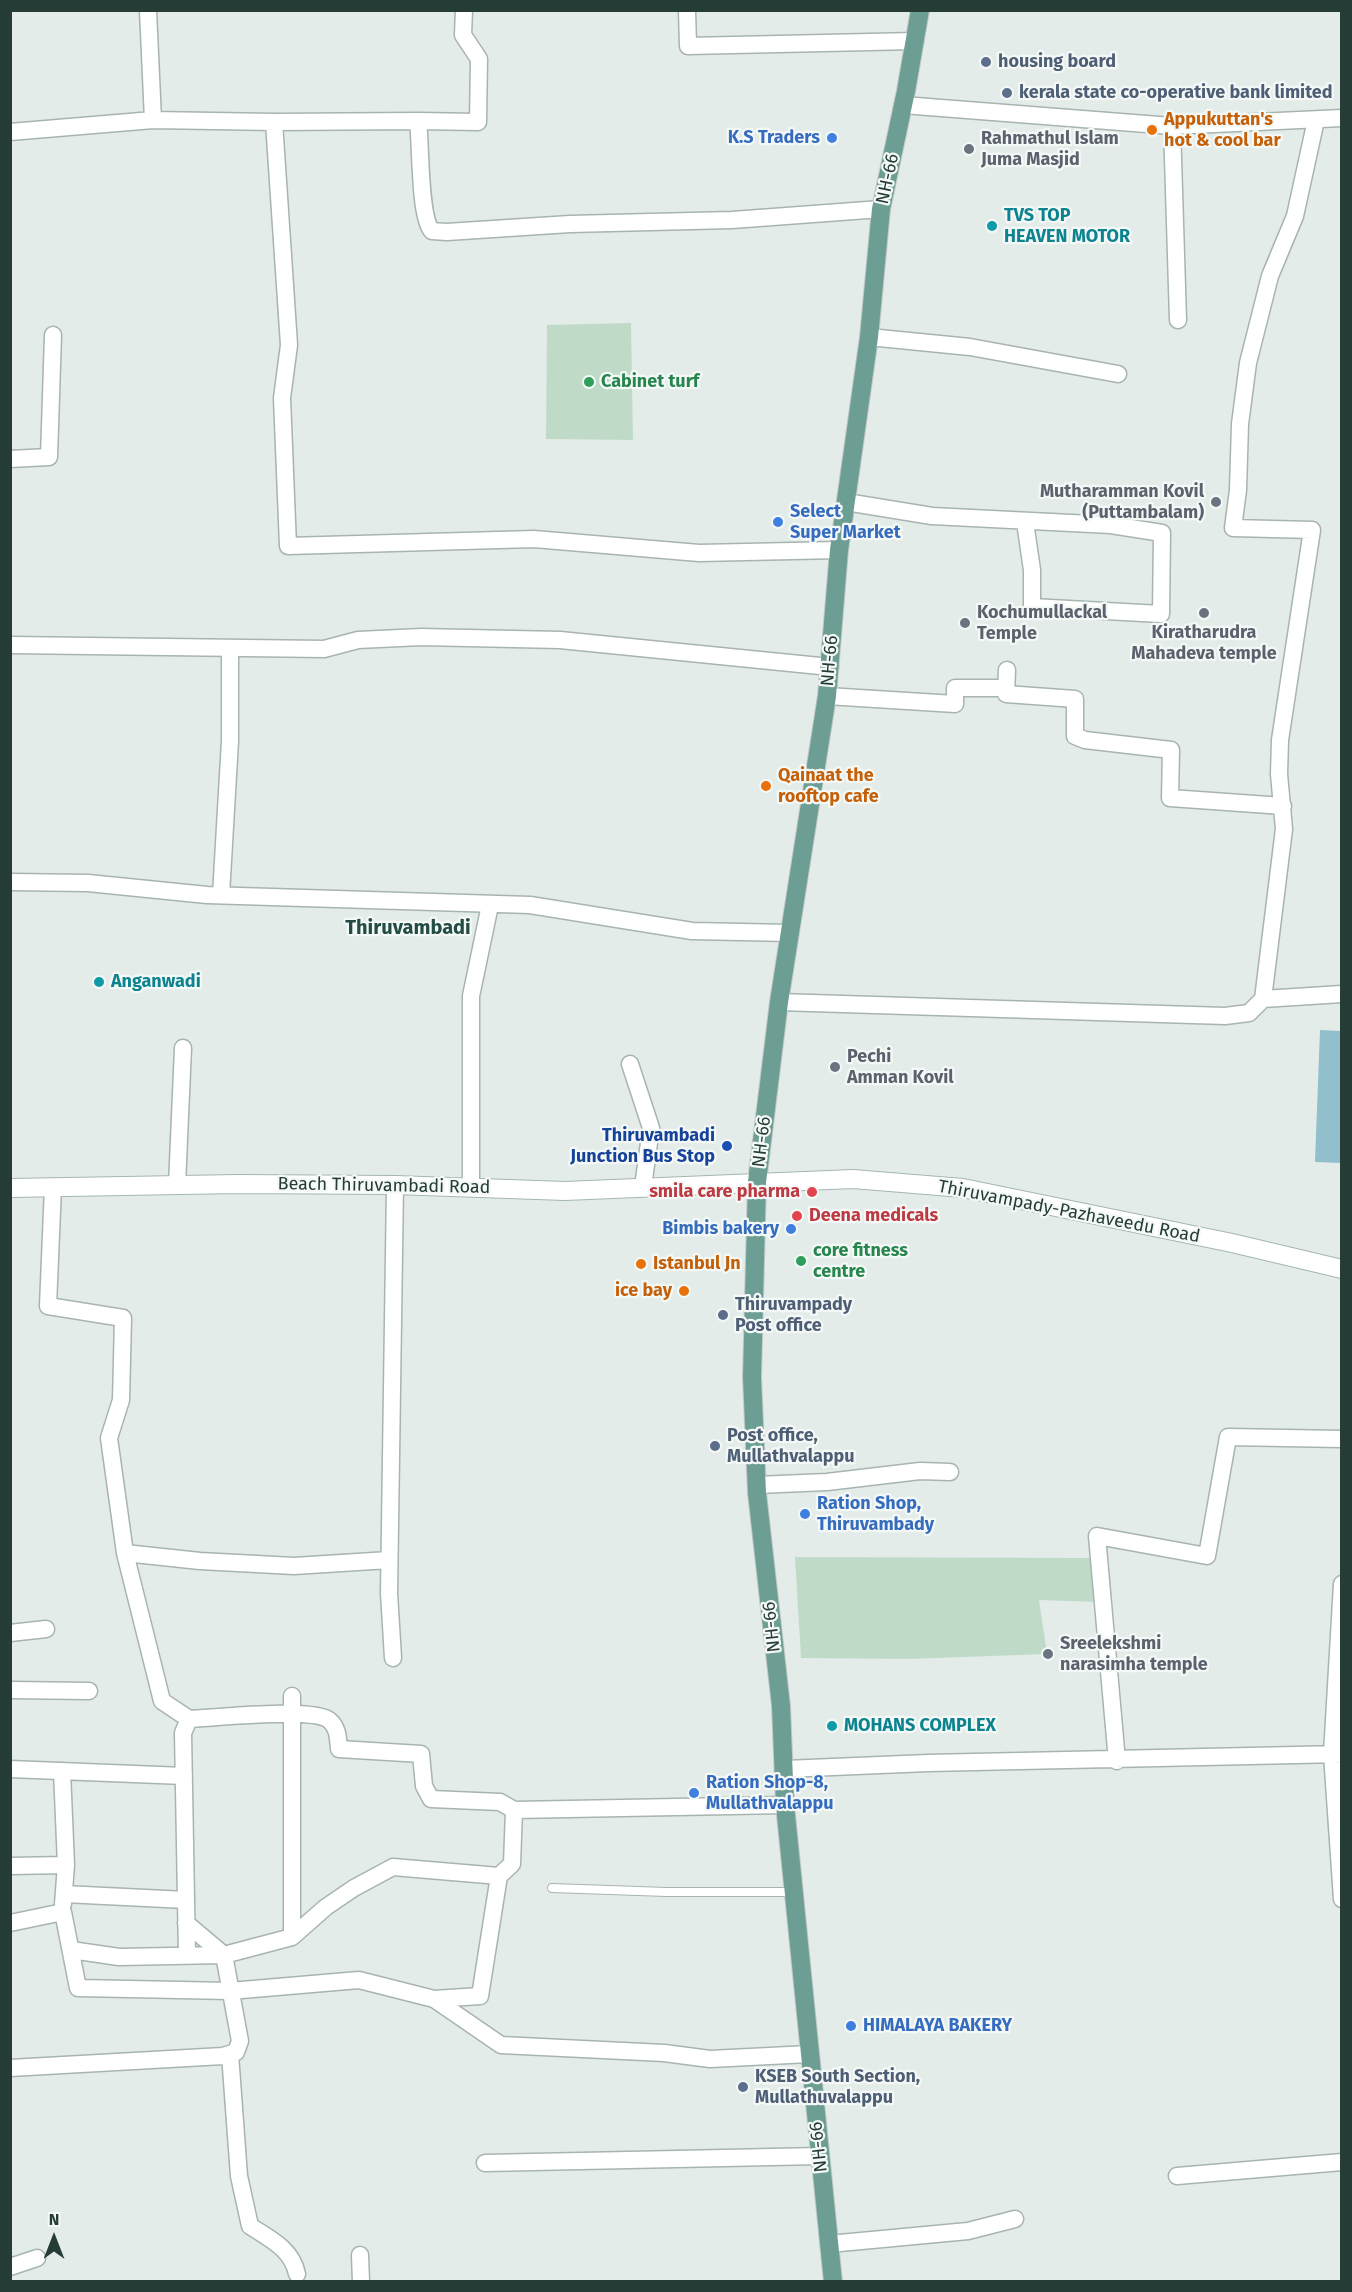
<!DOCTYPE html>
<style>
body{margin:0}
#map{position:relative;width:1352px;height:2292px;overflow:hidden;background:#e4ece9;font-family:"Fira Sans",sans-serif}
canvas{display:block}
.frame{position:absolute;inset:0;border:12px solid #253c37;pointer-events:none}
.north{position:absolute;left:24px;top:2208px;width:60px;height:60px;-webkit-text-stroke:4px #f4f9f7;paint-order:stroke;rotate:0deg;font-size:16px;font-weight:700;line-height:24px;text-align:center;color:#253c37}
.north::after{content:'';display:block;margin:auto;width:21px;height:27px;background:#253c37;clip-path:polygon(50% 0,100% 100%,50% 72%,0 100%)}
</style>
<div id="map">
<canvas width="1352" height="2292"></canvas>
<div class="frame"></div>
<div class="north">N</div>
</div>
<script>
const context = document.querySelector('canvas').getContext('2d');
context.lineJoin = 'round';
function fillPath(path, color) { context.fillStyle = color; context.fill(path, 'evenodd'); }
function stroke(path, color, width, dash) { context.strokeStyle = color; context.lineWidth = width; context.lineCap = dash ? 'butt' : 'round'; context.setLineDash(dash || []); context.stroke(path); }
function write(font, color, halo, rows, align = 'center') {
  context.font = font + ' "Fira Sans",sans-serif'; context.lineWidth = 4.5; context.setLineDash([]); context.textBaseline = 'middle'; context.strokeStyle = halo; context.fillStyle = color; for (const [text, x, y, turn = 0] of rows) {
    context.save(); context.translate(x, y); context.rotate((+turn || 0) * Math.PI / 180); context.textAlign = isNaN(turn) ? turn : align; if (halo) context.strokeText(text, 0, 0); context.fillText(text, 0, 0); context.restore();
  }
}
const green = new Path2D(`
 M631 323 633 440 546 439 547 325Z
 M795 1557 1093 1558 1097 1602 1039 1600 1047 1654 909 1659 801 1658Z`);
const water = new Path2D(`
 M1320 1030 1341 1031V1163L1315 1162Z`);
const service = new Path2D(`
 M552 1888 667 1892H793`);
const minor = new Path2D(`
 M148 10 153 120
 M687 10 688 46 915 41
 M903 105 1172 126 1342 118
 M418 121 478 122 479 59 463 35 464 10
 M274 122 289 345 282 398 288 546 534 539 699 553 839 550
 M1172 126 1178 320
 M10 132 153 120 274 122 418 121C421 144 419 217 432 231L447 232 570 224 732 220 881 209
 M869 337 970 347 1118 374
 M10 459 49 457 53 335
 M846 502 932 516 1111 525 1162 533 1161 614 1032 607V570L1025 522
 M10 645 324 649 358 640 421 637 560 640 830 667
 M1007 670 1006 694 1075 699V736L1085 740 1171 750 1170 798 1283 806
 M827 696 955 704V688H1006
 M10 882 88 883 207 895 530 905 692 931 790 933
 M221 895 230 741V648
 M1263 999 1284 829 1279 774 1280 740 1312 530 1233 528 1238 490 1240 424 1248 363 1270 276 1295 216 1316 120
 M779 1002 1225 1016 1249 1013 1263 999 1342 994
 M630 1064 651 1128 643 1187
 M177 1185 183 1048
 M53 1187 48 1306 123 1318 121 1400 109 1438 125 1553 162 1701 189 1719
 M471 1187V996L490 905
 M757 1485 827 1482 920 1471 950 1472
 M125 1553 200 1561 294 1566 389 1560
 M1342 1584 1332 1754 1342 1899
 M10 1633 46 1629
 M393 1658 389 1593 395 1185
 M10 1690 89 1691
 M292 1696V1937
 M1117 1761 1097 1536 1207 1556 1228 1437 1342 1439
 M10 1769 184 1776
 M785 1769 928 1763 1342 1754
 M62 1771 66 1865
 M10 1866 66 1865 63 1904
 M64 1894 186 1900
 M10 1923 63 1912 78 1988 230 1991 359 1980 434 1999 501 2045 664 2053 710 2059 809 2054
 M71 1950 119 1957 224 1955 292 1937 326 1907 354 1888 393 1867 499 1876 512 1864 514 1810 785 1805
 M187 1955 183 1733 189 1719C214 1718 312 1707 329 1720 338 1727 338 1738 339 1749L421 1754 424 1786 431 1799 500 1802 514 1810
 M434 1999 480 1996 499 1876
 M230 2054 239 2176 250 2226C270 2239 292 2249 297 2274
 M10 2068 223 2056 236 2052 240 2041 224 1955 186 1923
 M485 2163 820 2156
 M1177 2176 1342 2162
 M829 2244 968 2231 1015 2219
 M360 2255 361 2282
 M10 2267 37 2258`);
const secondary = new Path2D(`
 M10 1188 238 1184 395 1185 565 1191 853 1179 963 1188 1232 1243 1342 1269`);
const primary = new Path2D(`
 M833 2282 785 1805 781 1706 757 1493 752 1377 757 1182 779 1002 827 696 839 550 869 337 881 209 906 91 920 10`);
const markers = [
 [986,62,6,"#5c6f8a"],
 [1007,93,6,"#5c6f8a"],
 [1152,130,6,"#e8710a"],
 [832,138,6,"#3f7fe0"],
 [969,149,6,"#6b7280"],
 [992,226,6,"#0f9aa8"],
 [589,382,6,"#2e9e5b"],
 [1216,502,6,"#6b7280"],
 [778,522,6,"#3f7fe0"],
 [1204,613,6,"#6b7280"],
 [965,623,6,"#6b7280"],
 [766,786,6,"#e8710a"],
 [99,982,6,"#0f9aa8"],
 [835,1067,6,"#6b7280"],
 [727,1146,6,"#1a4fb4"],
 [812,1192,6,"#e0444e"],
 [797,1216,6,"#e0444e"],
 [791,1229,6,"#3f7fe0"],
 [801,1261,6,"#2e9e5b"],
 [641,1264,6,"#e8710a"],
 [684,1291,6,"#e8710a"],
 [723,1315,6,"#5c6f8a"],
 [715,1446,6,"#5c6f8a"],
 [805,1514,6,"#3f7fe0"],
 [1048,1654,6,"#6b7280"],
 [832,1726,6,"#0f9aa8"],
 [694,1793,6,"#3f7fe0"],
 [851,2026,6,"#3f7fe0"],
 [743,2087,6,"#5c6f8a"]
];
const serviceNames = [
 ["housing board",998,62],
 ["kerala state co-operative bank limited",1019,93],
 ["Thiruvampady",735,1305],
 ["Post office",735,1326],
 ["Post office,",727,1436],
 ["Mullathvalappu",727,1457],
 ["KSEB South Section,",755,2077],
 ["Mullathuvalappu",755,2098]
];
const foodNames = [
 ["Appukuttan's",1164,120],
 ["hot & cool bar",1164,141],
 ["Qainaat the",778,776],
 ["rooftop cafe",778,797],
 ["Istanbul Jn",653,1264],
 ["ice bay",672,1291,"right"]
];
const shopNames = [
 ["K.S Traders",820,138,"right"],
 ["Select",790,512],
 ["Super Market",790,533],
 ["Bimbis bakery",779,1229,"right"],
 ["Ration Shop,",817,1504],
 ["Thiruvambady",817,1525],
 ["Ration Shop-8,",706,1783],
 ["Mullathvalappu",706,1804],
 ["HIMALAYA BAKERY",863,2026]
];
const worshipNames = [
 ["Rahmathul Islam",981,139],
 ["Juma Masjid",981,160],
 ["Mutharamman Kovil",1204,492,"right"],
 ["(Puttambalam)",1204,513,"right"],
 ["Kochumullackal",977,613],
 ["Temple",977,634],
 ["Kiratharudra",1204,633,"center"],
 ["Mahadeva temple",1204,654,"center"],
 ["Pechi",847,1057],
 ["Amman Kovil",847,1078],
 ["Sreelekshmi",1060,1644],
 ["narasimha temple",1060,1665]
];
const streetNames = [
 ["NH-66",888,179,-78],
 ["NH-66",830,661,-85],
 ["NH-66",762,1142,-83],
 ["Beach Thiruvambadi Road",384,1186,1],
 ["Thiruvampady-Pazhaveedu Road",1069,1212,11],
 ["NH-66",772,1627,-96],
 ["NH-66",819,2147,-96]
];
const cultureNames = [
 ["TVS TOP",1004,216],
 ["HEAVEN MOTOR",1004,237],
 ["Anganwadi",111,982],
 ["MOHANS COMPLEX",844,1726]
];
const leisureNames = [
 ["Cabinet turf",601,382],
 ["core fitness",813,1251],
 ["centre",813,1272]
];
const transitNames = [
 ["Thiruvambadi",715,1136],
 ["Junction Bus Stop",715,1157]
];
const healthNames = [
 ["smila care pharma",800,1192],
 ["Deena medicals",809,1216,"left"]
];
const neighbourhoodNames = [
 ["Thiruvambadi",408,928]
];
fillPath(green, '#bfdbc8');
fillPath(water, '#91bfcc');
stroke(service, '#a7b4b0', 10);
stroke(minor, '#a7b4b0', 19);
stroke(secondary, '#a3b7b1', 20);
stroke(primary, '#c2c8c7', 20);
stroke(service, '#fff', 8);
stroke(minor, '#fff', 16);
stroke(secondary, '#fff', 18);
stroke(primary, '#6c9e94', 18);
for (const [x, y, r, color] of markers) { const dot = new Path2D(); dot.arc(x, y, r, 0, 2 * Math.PI); context.fillStyle = color; context.fill(dot); stroke(dot, '#f4f9f7', 2); }
write('bold 18px', '#4e5e75', '#f4f9f7', serviceNames, 'left');
write('bold 18px', '#c56008', '#f4f9f7', foodNames, 'left');
write('bold 18px', '#366cbe', '#f4f9f7', shopNames, 'left');
write('bold 18px', '#5b616d', '#f4f9f7', worshipNames, 'left');
write('18px', '#253c37', '#f4f9f7', streetNames);
write('bold 18px', '#0d838f', '#f4f9f7', cultureNames, 'left');
write('bold 18px', '#27864d', '#f4f9f7', leisureNames, 'left');
write('bold 18px', '#164399', '#f4f9f7', transitNames, 'right');
write('bold 18px', '#be3a42', '#f4f9f7', healthNames, 'right');
write('bold 20px', '#224c45', '#f4f9f7', neighbourhoodNames);
</script>
